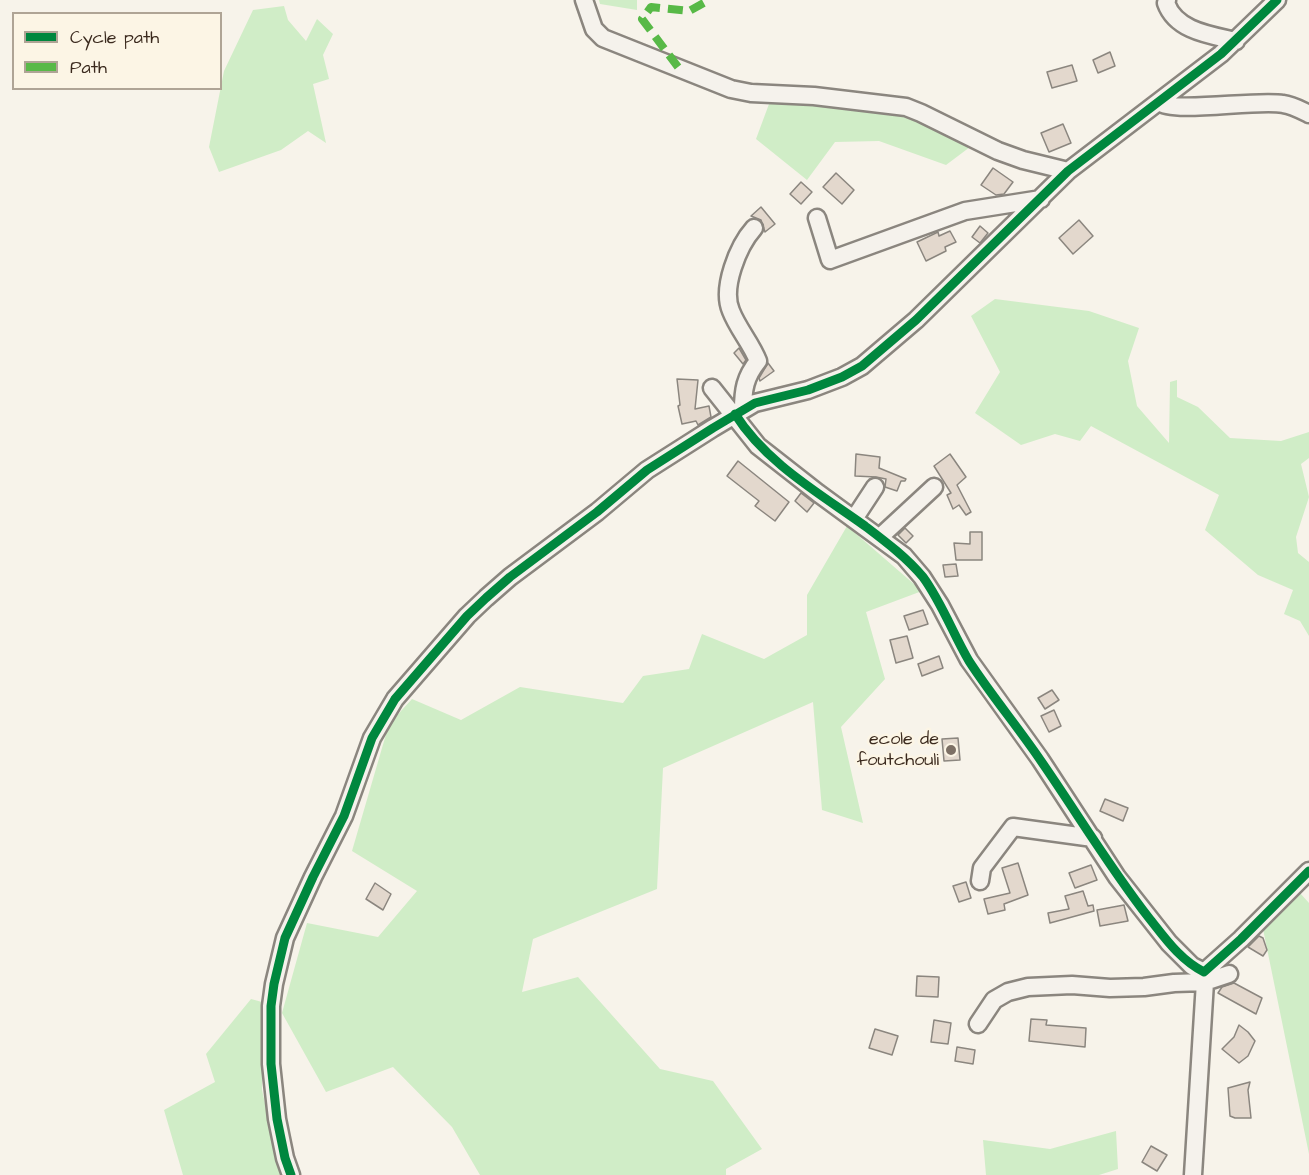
<!DOCTYPE html>
<style>
body{margin:0}
#map{position:relative;width:1309px;height:1175px;overflow:hidden;background:#f7f3ea;font-family:"Architects Daughter",sans-serif}
canvas{display:block}
.legend{position:absolute;left:12px;top:12px;width:210px;height:78px;box-sizing:border-box;background:#fcf5e5;border:2px solid #afa495;margin:0;padding:8px 10px;list-style:none;font-size:18px;color:#3b2a1e}
.legend li{display:flex;align-items:center;gap:12px;height:30px}
.legend b{width:30px;border:2px solid #afa495}
</style>
<div id="map">
<canvas width="1309" height="1175"></canvas>
<ul class="legend">
<li><b style="height:8px;background:#00873e"></b>Cycle path</li>
<li><b style="height:8px;background:#58b947"></b>Path</li>
</ul>
</div>
<script>
const context = document.querySelector('canvas').getContext('2d');
context.lineJoin = 'round';
function fillPath(path, color) { context.fillStyle = color; context.fill(path, 'evenodd'); }
function stroke(path, color, width, dash) { context.strokeStyle = color; context.lineWidth = width; context.lineCap = dash ? 'butt' : 'round'; context.setLineDash(dash || []); context.stroke(path); }
function write(font, color, halo, rows, align = 'center') {
  context.font = font + ' "Architects Daughter",sans-serif'; context.lineWidth = 5; context.setLineDash([]); context.textBaseline = 'middle'; context.strokeStyle = halo; context.fillStyle = color; for (const [text, x, y, turn = 0] of rows) {
    context.save(); context.translate(x, y); context.rotate((+turn || 0) * Math.PI / 180); context.textAlign = isNaN(turn) ? turn : align; if (halo) context.strokeText(text, 0, 0); context.fillText(text, 0, 0); context.restore();
  }
}
const green = new Path2D(`
 M599 0H637V10L600 4Z
 M284 6 288 20 306 41 317 19 333 34 323 55 329 79 313 84 326 143 308 131 281 150 219 172 209 147 224 71 253 10Z
 M809 101 921 119 970 147 946 165 879 141 835 142 807 180 756 139 769 104Z
 M995 299 1089 311 1139 328 1128 361 1137 406 1169 443 1170 382 1177 380V397L1198 407 1230 438 1281 441 1309 432V458L1301 464 1309 497 1296 537 1298 553 1309 562V636L1300 621 1284 614 1293 590 1258 575 1205 530 1219 495 1091 426 1080 441 1055 434 1021 445 975 413 1000 372 971 316Z
 M847 526 922 591 866 612 885 679 841 727 863 823 822 810 813 702 663 768 657 889 533 939 522 992 578 977 660 1069 713 1081 762 1149 726 1169V1175H480L452 1127 393 1067 326 1092 282 1013 307 923 378 937 417 891 352 851 389 724 412 699 461 720 520 687 623 703 643 676 689 669 702 634 764 659 807 635V595Z
 M1300 893 1309 903V1154L1263 929Z
 M251 999 262 1002V1090L281 1175H183L164 1110 215 1082 206 1054Z
 M1116 1131 1118 1169 1099 1175H986L983 1140 1050 1149Z`);
const building = new Path2D(`
 M1110 52 1115 66 1098 73 1093 60Z
 M1072 65 1077 81 1052 88 1047 72Z
 M1063 124 1071 143 1049 152 1041 133Z
 M993 168 1013 182 1004 194 996 195 981 185Z
 M836 173 854 190 842 204 823 187Z
 M801 182 812 192 801 204 790 194Z
 M761 207 775 224 765 232 761 220 751 216Z
 M1079 220 1093 236 1073 254 1059 238Z
 M980 226 988 233 980 243 972 237Z
 M950 231 956 242 945 247 946 251 926 261 917 242 938 232 939 236Z
 M739 348 746 360 743 364 734 353Z
 M768 363 774 371 760 381 759 378Z
 M677 379 698 380 695 409 709 406 711 417 698 425 696 421 682 424 678 406 680 405Z
 M856 454 880 457 879 468 906 479 905 481H901L897 491 885 487 886 479 876 477 855 476Z
 M950 454 966 477 957 485 971 512 966 515 959 505 953 509 947 495 951 493 934 466Z
 M738 461 789 502 775 521 755 506 759 501 727 476Z
 M801 493 814 503 807 512 795 501Z
 M905 528 913 536 906 543 898 535Z
 M970 532H982V560H956L954 543 970 544Z
 M956 564 958 576 945 577 943 565Z
 M923 610 928 624 909 630 904 616Z
 M907 636 913 658 896 663 890 640Z
 M939 656 943 668 922 676 918 664Z
 M1052 690 1059 700 1045 709 1038 698Z
 M1054 710 1061 726 1049 732 1041 716Z
 M958 738 960 760 944 761 942 739Z
 M1105 799 1128 808 1123 821 1100 811Z
 M1018 863 1028 895 1004 904 1005 910 988 914 984 899 1010 893 1002 868Z
 M1091 865 1097 880 1075 888 1069 873Z
 M966 882 971 898 959 902 953 886Z
 M375 883 391 894 383 910 366 899Z
 M1083 891 1088 906 1093 905 1094 911 1050 923 1048 913 1069 909 1065 896Z
 M1124 905 1128 921 1100 926 1097 910Z
 M1259 936 1263 938 1267 950 1263 956 1248 947Z
 M917 976 939 977 938 997 916 996Z
 M1234 983 1262 998 1256 1014 1218 993 1222 987Z
 M1031 1019 1047 1020 1046 1025 1086 1028 1085 1047 1029 1041Z
 M934 1020 951 1023 948 1044 931 1042Z
 M1239 1025 1248 1032 1255 1041 1248 1056 1239 1063 1222 1049 1234 1037Z
 M875 1029 898 1036 892 1055 869 1048Z
 M957 1047 975 1050 973 1064 955 1061Z
 M1250 1082 1248 1090 1251 1118H1235L1230 1116 1228 1088Z
 M1151 1146 1167 1155 1157 1171 1142 1162Z`);
const minor = new Path2D(`
 M584 0 594 29 603 38 731 89 751 93 814 96 906 107 921 113 998 151 1023 160 1068 171
 M1167 0 1166 3C1176 31 1210 35 1236 41
 M1159 102C1174 114 1257 99 1283 104 1292 105 1301 110 1309 114
 M817 218 830 260 965 211 1041 199
 M712 388 758 446 818 493 904 556 922 577 940 605 969 660 1040 759 1117 877 1169 943 1192 966 1204 972 1241 939 1309 871
 M743 410C743 390 745 377 758 361 751 343 738 329 731 311 721 288 738 246 754 228
 M854 519 875 487
 M880 537 934 487
 M980 881 982 868 1013 827 1093 838
 M978 1024 994 1000 1008 992 1028 987 1072 985 1110 988 1144 987 1174 983 1205 982 1229 974
 M291 1175 285 1158 277 1119 271 1064V1006L274 984 285 938 313 877 344 816 372 738 395 699 467 616 486 598 510 577 597 512 647 470 713 428 755 403 808 390 842 377 862 366 916 320 1068 171 1221 54 1277 0
 M1193 1175 1205 982 1204 973`);
const quiet = new Path2D(`
 M678 67 642 19 651 7 689 11 709 0`);
const cycleway = new Path2D(`
 M735 414C766 463 819 493 865 526 886 542 906 557 923 577 942 603 953 634 969 661 991 695 1018 727 1041 761 1077 813 1110 868 1149 918 1165 938 1180 960 1204 972L1241 939 1309 871
 M291 1175 285 1158 277 1119 271 1064V1006L274 984 285 938 313 877 344 816 372 738 395 699 467 616 486 598 510 577 597 512 647 470 713 428 755 403 808 390 842 377 862 366 916 320 1068 171 1221 54 1277 0`);
const markers = [
 [951,750,6,"#7d7065"]
];
const poiNames = [
 ["ecole de",939,740],
 ["foutchouli",939,761]
];
fillPath(green, '#d0edc7');
fillPath(building, '#e3d8cd');
stroke(building, '#8b867f', 1.5);
stroke(minor, '#8b867f', 21);
stroke(minor, '#f5f2ec', 16);
stroke(quiet, '#58b947', 8, [15, 8]);
stroke(cycleway, '#00873e', 9);
for (const [x, y, r, color] of markers) { const dot = new Path2D(); dot.arc(x, y, r, 0, 2 * Math.PI); context.fillStyle = color; context.fill(dot); stroke(dot, '#fcf5e5', 2); }
write('18px', '#3b2a1e', '#fcf5e5', poiNames, 'right');
</script>
